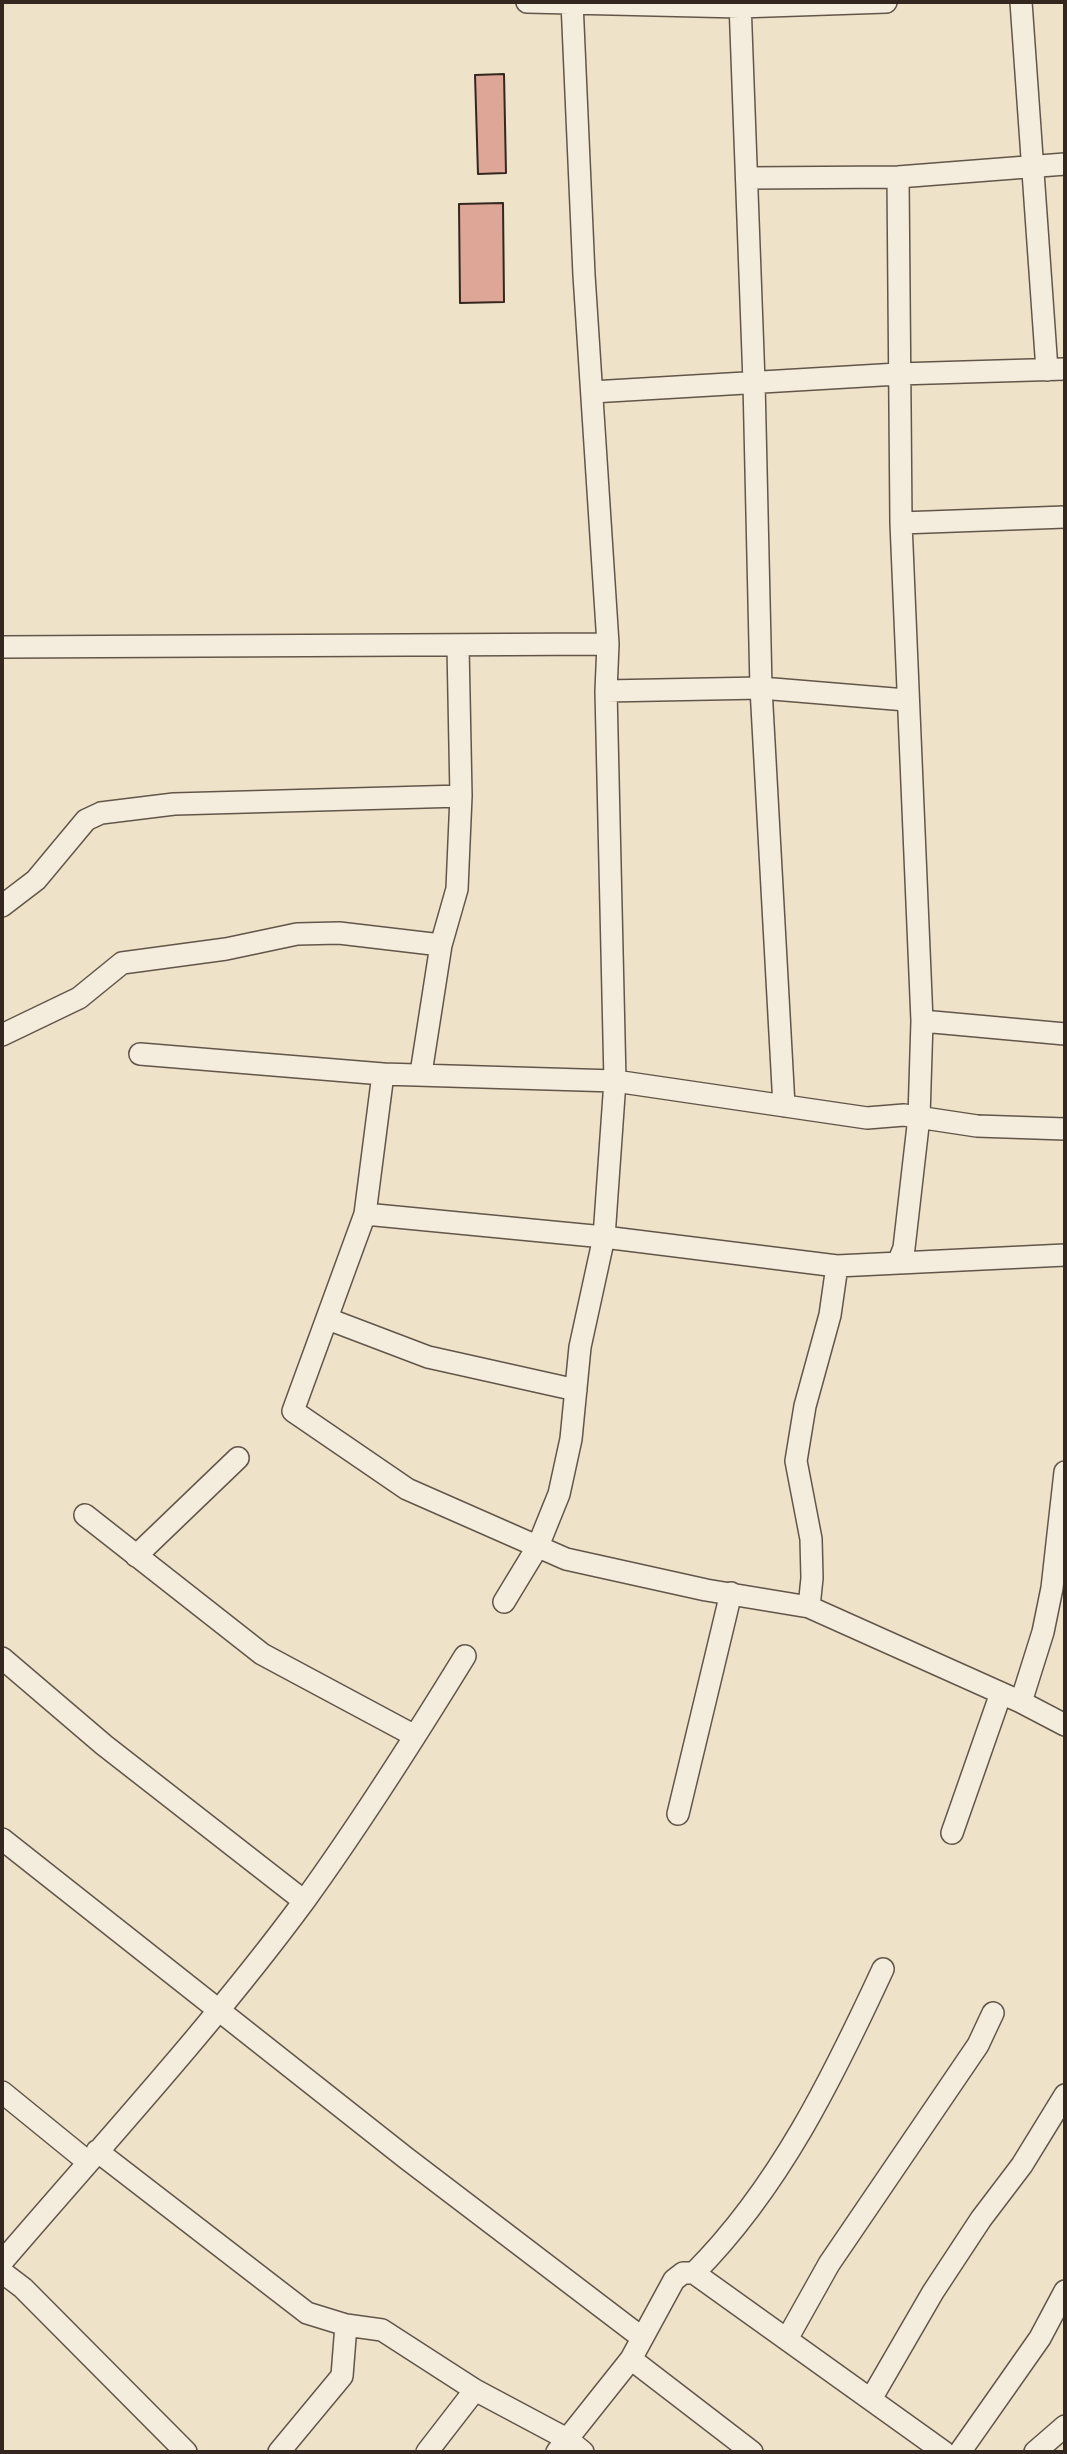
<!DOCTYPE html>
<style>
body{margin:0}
#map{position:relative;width:1067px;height:2454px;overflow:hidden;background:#eee2c9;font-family:Alegreya,serif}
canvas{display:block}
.frame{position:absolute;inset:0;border:4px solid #342720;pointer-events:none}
</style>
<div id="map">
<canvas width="1067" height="2454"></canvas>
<div class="frame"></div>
</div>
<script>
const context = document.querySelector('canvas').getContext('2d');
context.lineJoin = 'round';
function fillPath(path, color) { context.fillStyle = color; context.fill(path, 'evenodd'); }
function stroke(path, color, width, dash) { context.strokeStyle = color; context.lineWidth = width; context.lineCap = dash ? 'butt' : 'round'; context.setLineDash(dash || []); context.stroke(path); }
const building = new Path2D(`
 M504 74 506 173 478 174 475 75Z
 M503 203 504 302 460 303 459 204Z`);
const minor = new Path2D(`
 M527 2 740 7 886 2
 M740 2 754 382 761 688 784 1106
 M1021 2 1047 370
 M748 178 898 177 1065 164
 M592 392 898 374 1065 369
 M901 523 1065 517
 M2 647 608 644
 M606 691 761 688 906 700
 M2 906 36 880 86 820 101 813 174 804 461 796
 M922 1021 1065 1034
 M2 1035 79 998 122 963 226 949 297 934 339 933 441 945
 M140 1054 383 1074 615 1081 867 1118 904 1115 977 1126 1065 1129
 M421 1073 441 945 457 889 461 796 458 646
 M383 1074 365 1214 293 1411 407 1489 566 1559 706 1590 809 1607 1021 1702 1065 1725
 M365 1214 604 1237 837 1266 1065 1255
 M898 1263 904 1248 919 1117 922 1021 901 523 898 177
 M328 1319 428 1357 576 1390
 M85 1515 262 1654 415 1736
 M136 1556 238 1458
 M504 1602 538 1546 559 1494 571 1439 580 1347 604 1237 615 1081 606 691 608 644 584 275 572 2
 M809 1607 812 1578 811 1539 796 1461 805 1406 830 1315 837 1266
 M2 1658 104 1745 304 1901
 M1021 1702 1043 1632 1052 1588 1065 1472
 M678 1814 731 1593
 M952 1833 1001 1693
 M2 1839 406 2158 641 2337
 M2 2092 88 2162
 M97 2151 307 2313 346 2325 382 2330 475 2390 567 2439 583 2452
 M2 2262C104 2143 212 2026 305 1900 362 1821 414 1739 465 1656
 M2 2272 23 2288 186 2452
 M694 2273C779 2188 833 2077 883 1969
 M787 2339 829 2264 978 2045 993 2013
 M631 2359 752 2452
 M871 2399 933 2292 981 2219 1022 2165 1065 2095
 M279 2452 342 2376 346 2325
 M427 2452 475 2390
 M557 2452 631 2359 674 2280 683 2273H694L944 2452
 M960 2452 1040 2338 1065 2291
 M1035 2452 1065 2426`);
fillPath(building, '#dda696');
stroke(building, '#342720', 2);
stroke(minor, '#62564a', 24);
stroke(minor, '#f4ecdc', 21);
</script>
